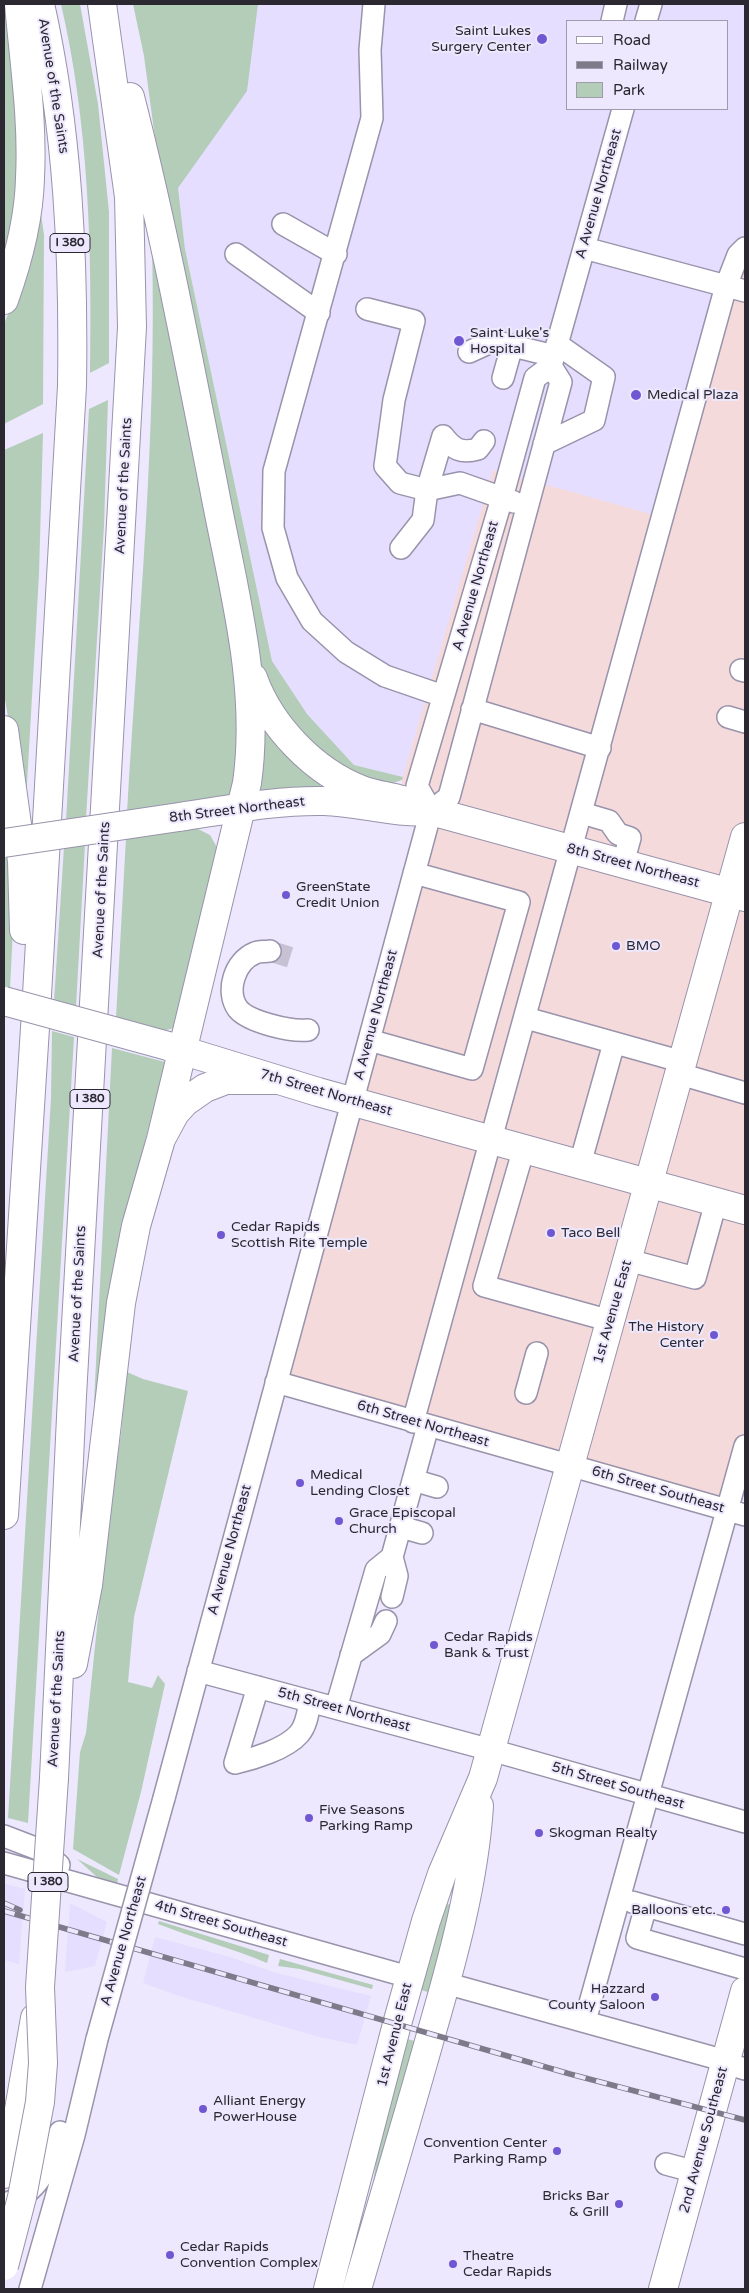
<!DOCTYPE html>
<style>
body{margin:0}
#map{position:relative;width:749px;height:2293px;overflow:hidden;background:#ede8fd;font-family:"Varela Round",sans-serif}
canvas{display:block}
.frame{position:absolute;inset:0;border:5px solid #2b2832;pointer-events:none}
.legend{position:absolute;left:566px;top:20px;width:162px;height:90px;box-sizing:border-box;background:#ede8fd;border:1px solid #9f9bac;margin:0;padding:6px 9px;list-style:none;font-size:15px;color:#2b2832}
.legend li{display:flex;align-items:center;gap:10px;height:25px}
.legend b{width:25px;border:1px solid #9f9bac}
</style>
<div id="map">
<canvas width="749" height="2293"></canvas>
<div class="frame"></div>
<ul class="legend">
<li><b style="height:6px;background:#fff"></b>Road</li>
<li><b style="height:6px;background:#7e7a89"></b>Railway</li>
<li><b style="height:14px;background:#b3cdb9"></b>Park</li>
</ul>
</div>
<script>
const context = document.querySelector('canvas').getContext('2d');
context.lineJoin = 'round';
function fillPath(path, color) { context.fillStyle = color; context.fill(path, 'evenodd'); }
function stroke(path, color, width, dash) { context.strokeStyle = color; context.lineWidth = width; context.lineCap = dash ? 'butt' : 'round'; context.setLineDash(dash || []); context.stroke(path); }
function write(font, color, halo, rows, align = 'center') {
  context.font = font + ' "Varela Round",sans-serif'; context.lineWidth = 4; context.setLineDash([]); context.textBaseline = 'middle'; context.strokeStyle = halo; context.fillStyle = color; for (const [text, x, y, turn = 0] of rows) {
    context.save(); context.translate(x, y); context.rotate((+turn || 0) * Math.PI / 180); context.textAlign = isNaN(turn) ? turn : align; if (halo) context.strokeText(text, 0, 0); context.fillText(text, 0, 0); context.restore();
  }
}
const commercial = new Path2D(`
 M258 4H745V1446L727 1510 276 1382 431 811 402 799V777L242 516 185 249ZM568 21H728V109H568Z`);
const built = new Path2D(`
 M155 4H745V264L737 261 665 518 493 470 403 777 354 765 307 714 289 691 271 661 185 249ZM568 21H728V109H568Z
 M5 1884 25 1889 19 1964 4 1960Z
 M70 1903 107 1922 95 1966 65 1972Z
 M155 1937 230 1957 277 1973 371 1996 357 2045 319 2037 179 1996 143 1983Z`);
const green = new Path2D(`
 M4 4H6L15 75 19 194 4 272Z
 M61 4H80L98 104 109 212V363L90 373C92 249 89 125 61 4Z
 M133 4H258L247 91 178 188 185 249 272 661 307 714 354 765 403 777 402 780 387 785 341 769 290 722 258 662 159 168 144 56Z
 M36 214H41L44 235 43 404 4 424V324L12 304Z
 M152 246 244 697 236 795 127 813C138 624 157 435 152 246Z
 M108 400 104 526 86 818 66 821 89 409Z
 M43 433 39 574 25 819 4 693V450Z
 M262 724 320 782V788L257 796Z
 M196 828 210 835 219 851 174 1028 163 1031 116 1018 126 838Z
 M85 844 76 1007 54 1001 64 847Z
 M13 854 14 910 10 988 4 987V856Z
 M52 1031 74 1037 28 1823 8 1818 51 1098Z
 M112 1048 165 1062 117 1252 100 1408 95 1406 94 1402Z
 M127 1372 143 1379 188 1391 134 1617 128 1682 152 1688 158 1675 165 1684 141 1792 119 1875 73 1849 80 1752 86 1733 109 1512 121 1434Z
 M77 1859 118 1879 117 1884 97 1877Z
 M443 1903 451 1905 431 1993 418 1989Z
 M159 1921 269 1955 267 1963C231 1948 194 1938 158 1924Z
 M280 1959 373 1985 372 1989 300 1969 278 1966Z
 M404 2038 418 2042 371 2197 379 2142Z`);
const minorTunnel = new Path2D(`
 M270 951 296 959`);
const minor = new Path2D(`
 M374 4 370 50 372 118 274 471 273 528 287 578 312 621 346 652 385 676 443 696
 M612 21 616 4
 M646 21 651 4
 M283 224 336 254
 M584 248 745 291
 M236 254 319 313
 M367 309 414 321 394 400 385 466 400 483 427 490 460 483 514 502
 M469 352 493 341 554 356
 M503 378 512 346
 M443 436C453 449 461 454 478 449L484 441
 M544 444 594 420 604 377 557 344
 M401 548 423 520 427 490 443 436
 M741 670 745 671
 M472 709 600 748
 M728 717 745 722
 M431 811 417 786 502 498 535 378 551 366 623 109
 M582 813 609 821 618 834 630 838 623 863
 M270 951C265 952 259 951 255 953 235 961 225 991 238 1009 249 1022 291 1032 308 1030
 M526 1018 683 1062
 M369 1040 472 1069 519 902 414 873
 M680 1074 745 1093
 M524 1148 484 1286 611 1321
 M580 1164 614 1043
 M628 1260 695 1278 716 1202
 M276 1382 745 1515
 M526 1393 537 1353
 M413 1422 726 286 738 255 745 248
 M413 1480 437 1487
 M401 1527 422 1533
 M392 1597 397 1576 392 1557
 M351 1655 380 1634 386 1621
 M198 1671 491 1750 745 1822
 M258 1687 235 1763C253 1759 286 1749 299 1734 307 1725 308 1712 310 1701
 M336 1708 376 1570 392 1557 428 1426
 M164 1798 431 811 449 797 561 382 551 366
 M4 1836 43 1851 59 1865
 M4 1863 409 1977
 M632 1902 745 1934
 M646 1906 637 1938 745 1969
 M445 1983 726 2061
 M585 2021 745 1446
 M725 2063 745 2069
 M666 2164 696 2172
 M4 2204C38 2195 51 2163 60 2132
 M30 2289 74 2135 97 2039`);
const major = new Path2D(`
 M179 817C227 810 275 800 324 801 360 802 395 814 431 811L745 897
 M168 1046 318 1092 745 1210
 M328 2289 397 2024 426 1921 442 1874 483 1778 745 837
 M357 2289C382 2203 408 2117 432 2031 453 1958 474 1882 479 1806
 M663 2289 745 1991`);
const highway = new Path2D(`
 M130 97C163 226 188 357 214 488 232 585 261 684 247 783L161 1139
 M4 300C18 261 29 220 30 178 33 120 24 62 19 4
 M253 678C270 726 314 772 362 790 375 795 389 796 402 800 412 803 421 807 431 811
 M4 730 22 861 24 930
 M4 1515 36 1012 72 386C74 258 68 129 40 4
 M73 1664 88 1585 121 1303 136 1226 161 1139 175 1113 185 1102 205 1088 226 1080H277
 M54 1778 72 1396 132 327 129 197 102 4
 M4 2174 17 2121 35 2018`);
const rail = new Path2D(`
 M4 1903 20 1910
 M4 1911 570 2074 745 2120`);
const minorBridge = new Path2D(`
 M97 2039 164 1798`);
const majorBridge = new Path2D(`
 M4 843 179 817
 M4 1001 168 1046`);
const highwayBridge = new Path2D(`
 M4 2266 22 2197 40 2102 43 2063 40 1987 54 1778`);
const markers = [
 [542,39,6,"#7058d2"],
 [459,341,6,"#7058d2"],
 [636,395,6,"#7058d2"],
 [286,895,5,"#7058d2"],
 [616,946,5,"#7058d2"],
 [551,1233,5,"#7058d2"],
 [221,1235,5,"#7058d2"],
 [714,1335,5,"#7058d2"],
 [300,1483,5,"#7058d2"],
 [339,1521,5,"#7058d2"],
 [434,1645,5,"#7058d2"],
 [309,1818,5,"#7058d2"],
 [539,1833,5,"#7058d2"],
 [726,1910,5,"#7058d2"],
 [655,1997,5,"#7058d2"],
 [203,2109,5,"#7058d2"],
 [557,2151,5,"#7058d2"],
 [619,2204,5,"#7058d2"],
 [170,2255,5,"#7058d2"],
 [453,2264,5,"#7058d2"]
];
const shields = [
 [70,243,40],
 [90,1099,40],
 [48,1882,40]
];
const shieldNames = [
 ["I 380",70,243],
 ["I 380",90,1099],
 ["I 380",48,1882]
];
const poiNames = [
 ["Saint Lukes",531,31,"right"],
 ["Surgery Center",531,47,"right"],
 ["Saint Luke's",470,333],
 ["Hospital",470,349],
 ["Medical Plaza",647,395],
 ["GreenState",296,887],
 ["Credit Union",296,903],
 ["BMO",626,946],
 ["Cedar Rapids",231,1227],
 ["Scottish Rite Temple",231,1243],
 ["Taco Bell",561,1233],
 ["The History",704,1327,"right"],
 ["Center",704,1343,"right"],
 ["Medical",310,1475],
 ["Lending Closet",310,1491],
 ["Grace Episcopal",349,1513],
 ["Church",349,1529],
 ["Cedar Rapids",444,1637],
 ["Bank & Trust",444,1653],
 ["Five Seasons",319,1810],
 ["Parking Ramp",319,1826],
 ["Skogman Realty",549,1833],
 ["Balloons etc.",716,1910,"right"],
 ["Hazzard",645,1989,"right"],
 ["County Saloon",645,2005,"right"],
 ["Alliant Energy",213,2101],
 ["PowerHouse",213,2117],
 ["Convention Center",547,2143,"right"],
 ["Parking Ramp",547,2159,"right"],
 ["Bricks Bar",609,2196,"right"],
 ["& Grill",609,2212,"right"],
 ["Cedar Rapids",180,2247],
 ["Convention Complex",180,2263],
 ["Theatre",463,2256],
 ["Cedar Rapids",463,2272]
];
const streetNames = [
 ["Avenue of the Saints",53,86,81],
 ["A Avenue Northeast",599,194,-74],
 ["Avenue of the Saints",124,486,-87],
 ["A Avenue Northeast",476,586,-74],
 ["8th Street Northeast",237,810,-7],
 ["8th Street Northeast",633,866,15],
 ["Avenue of the Saints",102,890,-87],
 ["A Avenue Northeast",376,1015,-75],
 ["7th Street Northeast",326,1093,16],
 ["Avenue of the Saints",78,1294,-87],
 ["1st Avenue East",613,1312,-74],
 ["6th Street Northeast",423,1424,16],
 ["6th Street Southeast",658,1490,16],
 ["A Avenue Northeast",230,1550,-75],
 ["Avenue of the Saints",57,1699,-87],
 ["5th Street Northeast",344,1710,15],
 ["5th Street Southeast",618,1786,16],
 ["4th Street Southeast",221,1924,16],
 ["A Avenue Northeast",124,1941,-74],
 ["1st Avenue East",395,2035,-76],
 ["2nd Avenue Southeast",704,2140,-75]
];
fillPath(commercial, '#f5dadc');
fillPath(built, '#e6deff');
fillPath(green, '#b3cdb9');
stroke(minorTunnel, '#c6c2d4', 21, [21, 11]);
stroke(minor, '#9993ab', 24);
stroke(major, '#9993ab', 30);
stroke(highway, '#9993ab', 30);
stroke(minor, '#fff', 21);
stroke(major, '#fff', 28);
stroke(highway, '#fff', 28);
stroke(rail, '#7e7a89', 5.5);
stroke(rail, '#ede8fd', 4, [11]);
stroke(minorBridge, '#9993ab', 24, []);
stroke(majorBridge, '#9993ab', 30, []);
stroke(highwayBridge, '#9993ab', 30, []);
stroke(minorBridge, '#fff', 21);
stroke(majorBridge, '#fff', 28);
stroke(highwayBridge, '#fff', 28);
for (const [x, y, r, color] of markers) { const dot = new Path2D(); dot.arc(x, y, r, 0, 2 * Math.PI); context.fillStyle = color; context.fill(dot); stroke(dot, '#ede8fd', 2); }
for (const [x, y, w] of shields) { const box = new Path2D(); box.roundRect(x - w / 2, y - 9.5, w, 19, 4); context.fillStyle = '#ede8fd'; context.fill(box); stroke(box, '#2b2832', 1); }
write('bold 12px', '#2b2832', null, shieldNames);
write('14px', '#2b2832', '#ede8fd', poiNames, 'left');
write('14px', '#2b2832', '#ede8fd', streetNames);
</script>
